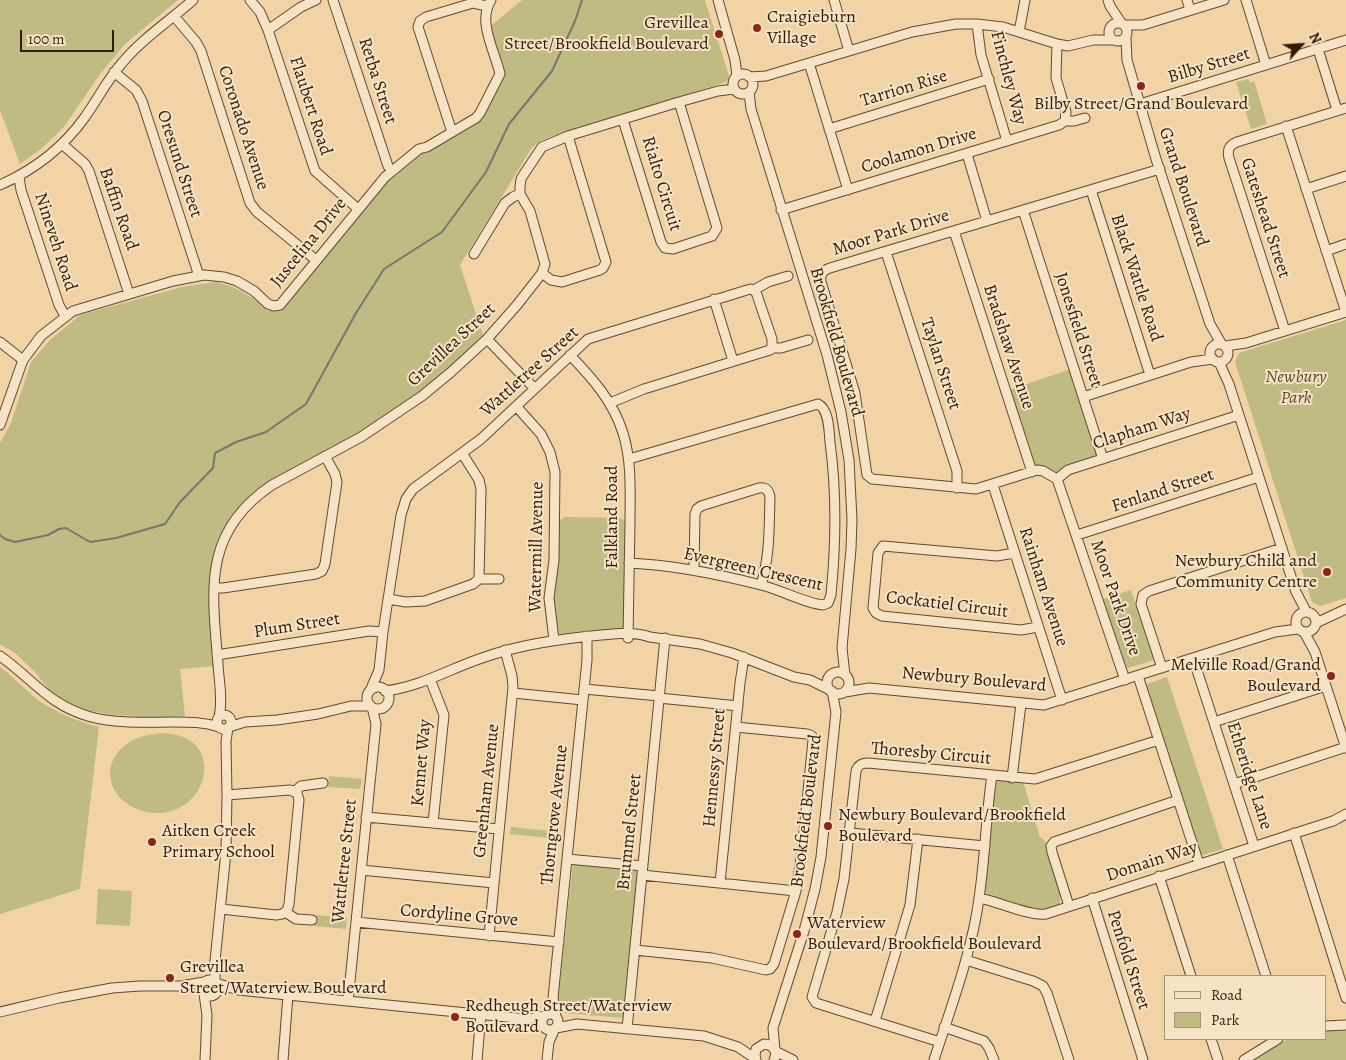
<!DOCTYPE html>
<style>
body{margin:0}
#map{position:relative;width:1346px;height:1060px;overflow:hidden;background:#f1d3a6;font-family:Alegreya,serif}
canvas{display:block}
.legend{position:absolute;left:1164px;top:975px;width:162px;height:65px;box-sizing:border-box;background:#f6e2c5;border:1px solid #a8937a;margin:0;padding:6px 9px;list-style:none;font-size:15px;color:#321d0a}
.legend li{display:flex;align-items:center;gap:10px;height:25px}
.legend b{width:25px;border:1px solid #a8937a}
.north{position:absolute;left:1276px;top:20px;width:50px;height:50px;-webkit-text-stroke:4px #f6e2c5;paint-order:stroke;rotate:64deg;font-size:14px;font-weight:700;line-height:20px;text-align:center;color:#321d0a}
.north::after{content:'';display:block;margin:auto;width:18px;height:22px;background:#321d0a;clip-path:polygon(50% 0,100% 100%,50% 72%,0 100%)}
.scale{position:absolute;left:20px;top:30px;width:94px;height:22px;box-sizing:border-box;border:2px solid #321d0a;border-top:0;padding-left:6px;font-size:15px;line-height:18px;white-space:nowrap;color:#321d0a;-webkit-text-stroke:4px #f6e2c5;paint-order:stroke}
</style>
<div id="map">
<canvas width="1346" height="1060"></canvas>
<ul class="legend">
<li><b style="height:6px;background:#f6e2c5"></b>Road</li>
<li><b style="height:14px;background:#bfbb83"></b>Park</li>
</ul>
<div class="north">N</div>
<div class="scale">100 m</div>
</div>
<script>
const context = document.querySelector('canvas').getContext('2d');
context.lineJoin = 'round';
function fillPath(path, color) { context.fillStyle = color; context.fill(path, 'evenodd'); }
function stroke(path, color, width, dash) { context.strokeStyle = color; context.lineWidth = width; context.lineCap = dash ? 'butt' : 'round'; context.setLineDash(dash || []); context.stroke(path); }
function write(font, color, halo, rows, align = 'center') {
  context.font = font + ' Alegreya,serif'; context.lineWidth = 4; context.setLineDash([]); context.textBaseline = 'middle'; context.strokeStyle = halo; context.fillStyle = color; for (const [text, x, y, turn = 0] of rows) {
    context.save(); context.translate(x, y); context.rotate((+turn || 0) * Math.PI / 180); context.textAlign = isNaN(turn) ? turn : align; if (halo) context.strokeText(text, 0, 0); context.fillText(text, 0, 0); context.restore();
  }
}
const green = new Path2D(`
 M0 0H178L125 44 100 74 64 127 41 149 20 164 0 110Z
 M522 0H705L729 76 726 82 550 137 538 142 531 149 460 265 485 341 463 362 373 429 258 492 219 547 214 666 180 669 185 716 141 719 138 716 112 715 96 712 94 714 57 699 34 671 15 653 0 644V443L11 423 31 362 50 340 80 315 182 287 216 282 233 287 251 297 268 311 280 309 389 178 422 152 476 118 499 79 487 29Z
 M1248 79 1250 83 1254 81 1267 124 1251 129 1236 82Z
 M1346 320V598L1320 606 1312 602 1235 362 1239 353Z
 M1068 370H1070L1097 453 1094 458 1056 473 1037 466 1032 463 1009 390Z
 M565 517 620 518 625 521 627 524 625 628 621 631 598 632 596 630C584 631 573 631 563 635L557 632 552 602 558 524 560 520Z
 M1131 590 1154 660 1125 669 1101 600Z
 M0 667C14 677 25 690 38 700 57 713 77 721 99 727L80 889 0 914Z
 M1167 677 1223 849 1199 856 1144 685Z
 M163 733C231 735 208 824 146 812 114 805 96 770 124 746 134 737 150 734 163 733Z
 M329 776 362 779 360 789 328 787Z
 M998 780 1023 782 1040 837 1045 841 1060 894V905L1042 911 988 895 983 890 994 783Z
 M511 827 560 832 559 839 510 834Z
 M573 863 639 870 625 1018 562 1013 558 1001Z
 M98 889 132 891 130 926 96 924Z
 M316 915 347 918 346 929 314 926Z
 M1346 1028V1060H1250L1276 1044 1290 1039H1325V1031Z`);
const stream = new Path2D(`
 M0 535 5 539 15 542 48 535 59 529 66 528 90 542 116 538 165 524 180 502 213 468 215 453 236 442 266 432 306 404 356 313 384 269 442 232 486 172 509 124 552 71 575 21 582 0`);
const minor = new Path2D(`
 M250 0 260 12 268 30 315 171 358 209
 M333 0 388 166 392 171
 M718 0 735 60 737 76
 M834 0 849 51
 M1108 0 1110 6 1122 24
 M1187 0 1190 10
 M1246 0 1266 65
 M174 16 196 42 201 51 250 203 257 212 316 260
 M1109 32a9 9 0 1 1 18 0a9 9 0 1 1-18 0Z
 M977 24 981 55 1007 141
 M1124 25H1143L1224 0
 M268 30 301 7 316 0
 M1019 32 1025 0
 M1126 38 1127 60 1156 159 1210 324 1221 343
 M1057 44 1056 78 1066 112 1065 121
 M1318 49 1337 110
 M809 63 848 190
 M114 72 136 90 142 101 199 276
 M733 84a10 10 0 1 1 20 0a10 10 0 1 1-20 0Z
 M749 77 766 76 912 32 956 24H977L1003 27 1057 44 1068 46 1093 40H1113
 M749 92 751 109 827 355 841 412 849 460 852 520 851 549 842 648 845 675
 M1140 104 1346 40
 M623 120 661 242 665 248 673 249 712 236 717 228 679 102
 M1286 126 1346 312
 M829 129 989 79
 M452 132 418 27 420 21 426 17 473 3 487 6
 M62 144 85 164 89 171 129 294
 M967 154 987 221
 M19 177 21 190 59 305 65 316
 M0 185C34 170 63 148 85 117 98 99 107 80 122 63 142 39 169 21 193 0
 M1306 189 1346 176
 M1091 190 1150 375
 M781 210 1059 125 1065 121H1074L1085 118
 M1023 210 1103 459
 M954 231 1032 472
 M1326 251 1346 244
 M886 252 957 471V488
 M474 254 505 203 513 197 520 194
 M542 273 551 280 562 282 600 270 603 268 606 262 568 136
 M754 290 768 282 788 276
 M714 299 733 361
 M1285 331 1229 158C1227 150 1229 145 1237 142L1346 108
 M487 339 534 388
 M0 342 23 360
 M1210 353a9 9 0 1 1 18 0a9 9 0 1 1-18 0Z
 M1225 346 1246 343 1346 312
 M771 348H781L808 340
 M570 355C592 378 613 401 623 433 632 462 630 492 630 523 629 561 629 600 628 638
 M1219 362 1229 384 1296 592 1306 611
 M1083 397 1191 362 1213 359
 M516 406 541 434 550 452 555 472 554 560 549 598 554 640
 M0 425 23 360 41 336 73 311 173 281 204 275 224 277 237 281 254 291 268 304 274 306 280 305 385 177 419 149 427 147 476 118 480 113 500 74C495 51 477 22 491 0
 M629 459 818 404C829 409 829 431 830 442 837 494 836 544 831 595L828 603 823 605C805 603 781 590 761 585 718 574 674 565 629 563
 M1057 479 1068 470 1239 415
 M993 485 1062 700
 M1077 535 1259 477
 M1014 553 997 556 883 546 878 553 873 608 876 613 882 616 1021 630 1038 627
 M694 569 695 514 697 509 701 506 759 488C766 487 769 491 770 497 769 527 770 556 761 585
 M479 579H499
 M214 588H223L316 574 322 571 325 564 337 482 335 474 325 456
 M388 599 406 602 425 601 473 584 479 579 481 489 479 480 462 453
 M1296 622a10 10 0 1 1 20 0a10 10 0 1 1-20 0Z
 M1316 623 1346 609
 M1304 632 1315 652 1346 748
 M217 655 369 631 383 632
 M0 656C33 679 48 705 91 717 118 724 146 722 174 722 190 722 204 722 219 727
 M1193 658 1254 846
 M1162 668 1141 604 1143 595 1149 591 1282 548
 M827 683a11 11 0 1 1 22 0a11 11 0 1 1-22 0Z
 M1138 676 1199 864
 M430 679 444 715 433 823
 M1125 680 1057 479 1043 471 1037 470 976 489 872 479 867 475 855 393 822 285C819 277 821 271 830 268L1160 169
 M367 698a11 11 0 1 1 22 0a11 11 0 1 1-22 0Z
 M584 689 659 696
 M370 691 379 670 383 632 401 515 406 499 413 489 481 439 588 339 747 290 751 289 756 292 772 339V346L770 350 644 389 610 403
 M385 691C420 687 449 669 482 658 521 644 561 639 601 635 618 634 634 631 650 637L700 644 732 653 794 677 810 680 830 690
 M845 692 869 688 1044 705 1275 632 1298 629
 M513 693 583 700
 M659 698 738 706
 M217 722a7 7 0 1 1 14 0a7 7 0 1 1-14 0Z
 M219 717C223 699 219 682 218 664 212 590 202 532 272 485L361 437 422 396 450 373 487 339 517 305 542 273 545 264 530 211 520 194V187L521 179 524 174 542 147 568 136 679 102 718 91 734 89
 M1214 722 1326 686
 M229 727 245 722 277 720 318 714 351 706H371
 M1012 778 1021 704
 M1234 784 1346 747
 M295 791 301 786 323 783
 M366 817 499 829
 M850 833 985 846
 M1294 833 1346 998
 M1227 855 1266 976
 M567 859 643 866
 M361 870 494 883
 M642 875 796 891
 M1159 876 1191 976
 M720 883 740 683 744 657
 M979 898C997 901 1031 917 1046 914L1333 821 1346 814
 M1092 898 1143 1060
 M1069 906 1052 852 1051 846 1054 842 1178 800
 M221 909 276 915 282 914 287 911 289 904 299 800 297 793 290 790 227 795
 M285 912 296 919 312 920
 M356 922 559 942
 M489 936 513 687 512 676 505 650
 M635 950 712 958 766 970 770 969 774 964 796 891 802 852 813 740 812 736 807 734 736 727
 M966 960 1033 981 1043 986 1047 993 1069 1060
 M202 988a8 8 0 1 1 16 0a8 8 0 1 1-16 0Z
 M215 982V961L226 852 227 795 226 741 228 728
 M216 983 238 990 527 1019 545 1016
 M204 994 207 1015 205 1060
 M348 1001 376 724 372 707
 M0 1012 59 998 112 988 140 986H181L204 982
 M542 1022a8 8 0 1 1 16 0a8 8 0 1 1-16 0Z
 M556 1016 553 998 587 660V636
 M875 1021 910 905 918 839
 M1325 1026 1346 1025
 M944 1027 984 1041 989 1048 994 1060
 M556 1028 577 1024 704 1036 738 1047 756 1059
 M627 1029 665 638
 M1211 1039 1218 1060
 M940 1042 816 1003 812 997 837 912 844 879 856 771C858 765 861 763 868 763L1035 779 1159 740
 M775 1050 773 1028 804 931 815 889 821 857 836 712 832 691
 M775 1051 793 1060
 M283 1060 288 995
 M477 1060 481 1014
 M547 1060 549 1042 555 1028
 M756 1060 755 1056 756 1049 764 1044C774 1045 778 1052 774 1060
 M934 1060C949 1013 967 965 976 917 985 870 985 822 992 775
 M1244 1060 1278 1039`);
const markers = [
 [757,28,5,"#8f2418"],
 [719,34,5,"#8f2418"],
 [1141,86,5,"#8f2418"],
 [1327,572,5,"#8f2418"],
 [1331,676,5,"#8f2418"],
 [828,826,5,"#8f2418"],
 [152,842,5,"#8f2418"],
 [797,934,5,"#8f2418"],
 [170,978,5,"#8f2418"],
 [455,1017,5,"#8f2418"]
];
const poiNames = [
 ["Craigieburn",767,18],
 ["Village",767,39],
 ["Grevillea",709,24,"right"],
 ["Street/Brookfield Boulevard",709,45,"right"],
 ["Bilby Street/Grand Boulevard",1141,105,"center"],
 ["Newbury Child and",1317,562,"right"],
 ["Community Centre",1317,583,"right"],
 ["Melville Road/Grand",1321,666,"right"],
 ["Boulevard",1321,687,"right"],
 ["Newbury Boulevard/Brookfield",838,816],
 ["Boulevard",838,837],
 ["Aitken Creek",162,832],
 ["Primary School",162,853],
 ["Waterview",807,924],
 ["Boulevard/Brookfield Boulevard",807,945],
 ["Grevillea",180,968],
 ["Street/Waterview Boulevard",180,989],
 ["Redheugh Street/Waterview",465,1007],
 ["Boulevard",465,1028]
];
const streetNames = [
 ["Bilby Street",1209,66,-17],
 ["Finchley Way",1008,78,75],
 ["Retba Street",377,81,72],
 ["Tarrion Rise",904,89,-17],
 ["Flaubert Road",310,106,72],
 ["Coronado Avenue",243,128,72],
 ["Coolamon Drive",919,151,-17],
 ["Oresund Street",179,164,72],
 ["Rialto Circuit",661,184,73],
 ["Grand Boulevard",1183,187,72],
 ["Baffin Road",118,209,71],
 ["Gateshead Street",1265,218,72],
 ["Moor Park Drive",891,233,-17],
 ["Nineveh Road",55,242,72],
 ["Juscelina Drive",309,243,-51],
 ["Black Wattle Road",1136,278,72],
 ["Jonesfield Street",1078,330,72],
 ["Brookfield Boulevard",836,342,74],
 ["Grevillea Street",452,345,-43],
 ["Bradshaw Avenue",1008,347,72],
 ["Taylan Street",940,364,72],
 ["Wattletree Street",530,372,-42],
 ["Clapham Way",1142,429,-18],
 ["Fenland Street",1163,491,-18],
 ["Falkland Road",613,517,-90],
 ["Watermill Avenue",537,547,-89],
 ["Evergreen Crescent",753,570,13],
 ["Rainham Avenue",1043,587,72],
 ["Moor Park Drive",1115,598,71],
 ["Cockatiel Circuit",947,605,7],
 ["Plum Street",297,626,-9],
 ["Newbury Boulevard",974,680,5],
 ["Thoresby Circuit",931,754,5],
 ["Kennet Way",422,763,-85],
 ["Hennessy Street",715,768,-85],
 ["Etheridge Lane",1249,776,72],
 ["Greenham Avenue",487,791,-84],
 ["Brookfield Boulevard",807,811,-83],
 ["Thorngrove Avenue",555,815,-84],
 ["Brummel Street",630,832,-84],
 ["Wattletree Street",345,861,-84],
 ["Domain Way",1152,862,-18],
 ["Cordyline Grove",459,916,5],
 ["Penfold Street",1128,960,72]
];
const parkNames = [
 ["Newbury",1296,378],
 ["Park",1296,399]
];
fillPath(green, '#bfbb83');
stroke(stream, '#72796e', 2);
stroke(minor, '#624a31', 11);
stroke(minor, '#f6e2c5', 9);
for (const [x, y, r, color] of markers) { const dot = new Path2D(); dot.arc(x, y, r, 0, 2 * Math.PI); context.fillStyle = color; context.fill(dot); stroke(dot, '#f6e2c5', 2); }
write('18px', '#321d0a', '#f6e2c5', poiNames, 'left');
write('18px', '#321d0a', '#f6e2c5', streetNames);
write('italic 18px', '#5c4c2e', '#f6e2c5', parkNames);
</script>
